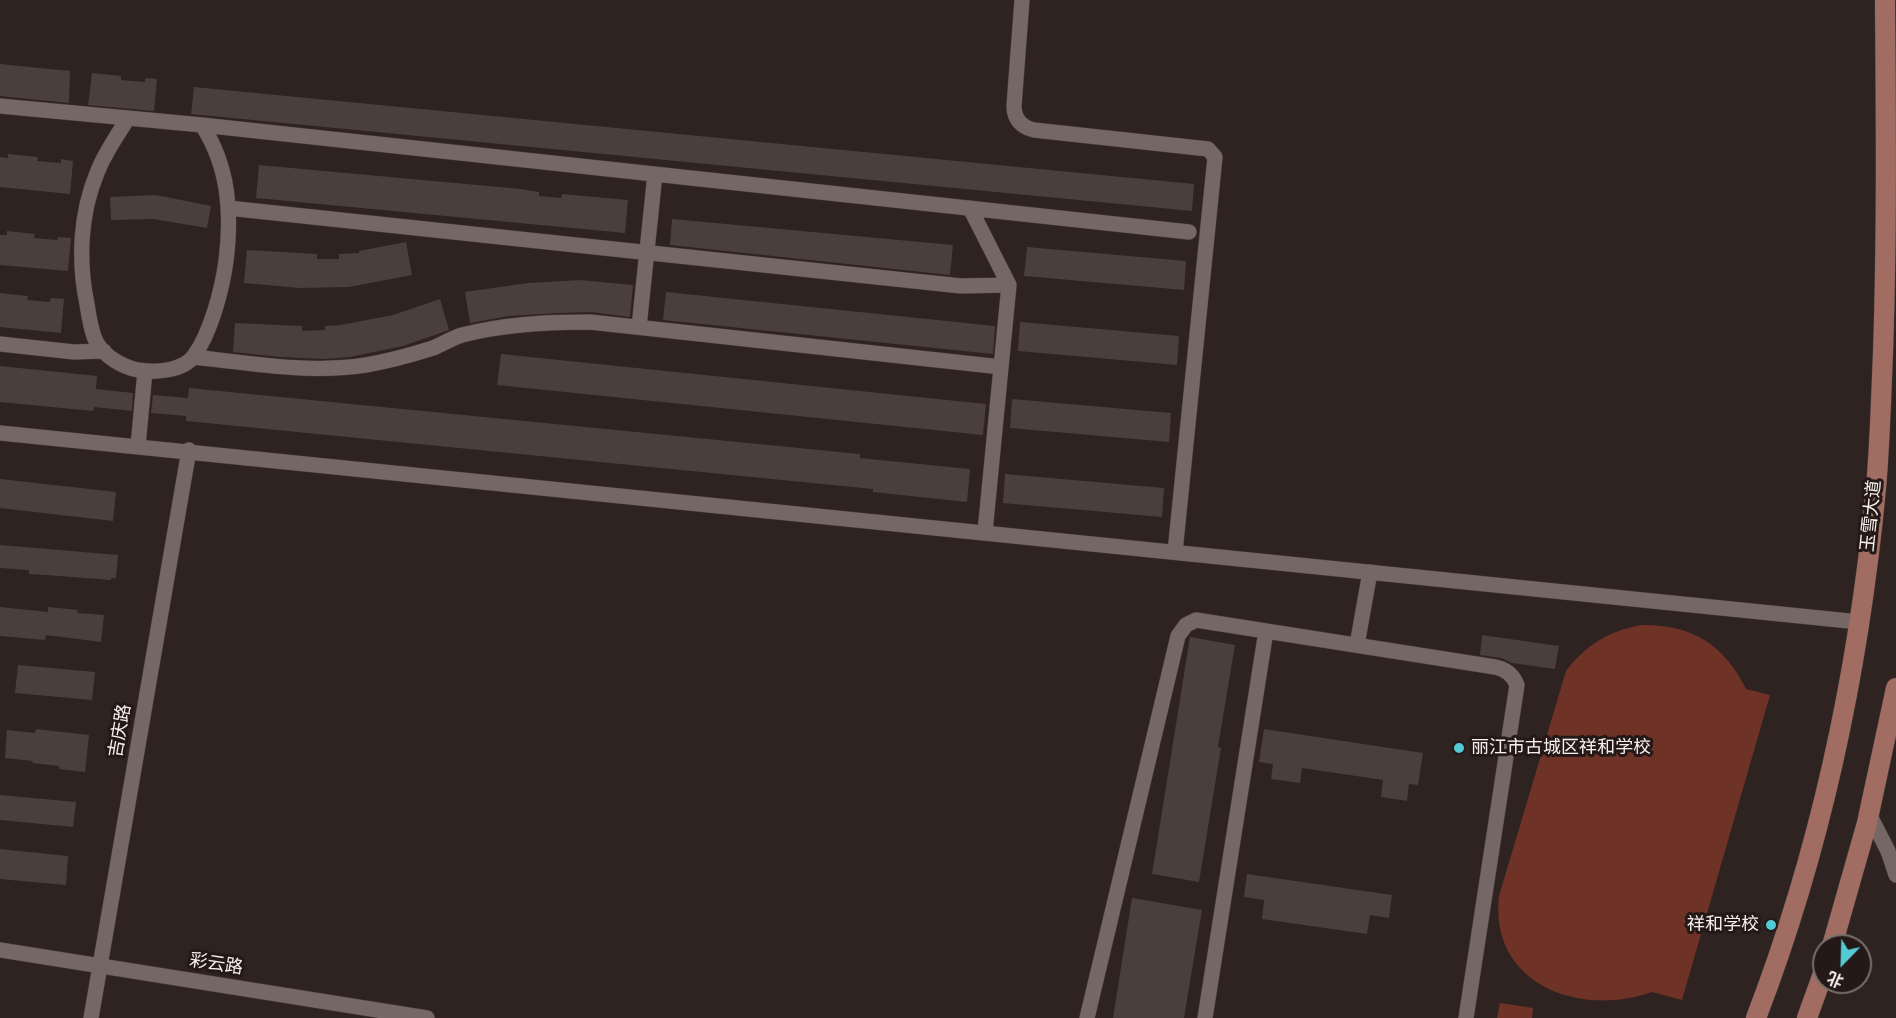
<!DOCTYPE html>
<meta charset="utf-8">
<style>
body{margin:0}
#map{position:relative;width:1896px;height:1018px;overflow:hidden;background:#2e2320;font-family:Poppins,"Noto Sans SC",sans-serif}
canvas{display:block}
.north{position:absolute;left:1812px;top:934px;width:60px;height:60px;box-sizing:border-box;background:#241917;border:2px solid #796f6d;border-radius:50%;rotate:203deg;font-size:16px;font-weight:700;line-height:24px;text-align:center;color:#f8f0ef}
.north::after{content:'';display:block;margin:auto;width:21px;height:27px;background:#52cbd7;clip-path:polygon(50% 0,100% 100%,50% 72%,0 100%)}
</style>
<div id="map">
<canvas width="1896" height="1018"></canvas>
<div class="north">北</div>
</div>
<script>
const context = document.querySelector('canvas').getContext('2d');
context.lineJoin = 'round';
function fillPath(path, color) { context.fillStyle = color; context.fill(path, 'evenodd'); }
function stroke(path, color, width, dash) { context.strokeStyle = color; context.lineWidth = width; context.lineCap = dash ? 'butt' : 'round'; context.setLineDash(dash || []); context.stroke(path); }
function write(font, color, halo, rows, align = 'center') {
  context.font = font + ' Poppins,"Noto Sans SC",sans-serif'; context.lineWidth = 6; context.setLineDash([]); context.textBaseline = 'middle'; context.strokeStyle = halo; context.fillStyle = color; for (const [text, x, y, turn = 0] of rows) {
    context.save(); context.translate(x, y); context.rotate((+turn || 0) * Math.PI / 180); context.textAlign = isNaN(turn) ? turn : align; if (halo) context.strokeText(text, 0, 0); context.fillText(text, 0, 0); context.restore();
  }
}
const green = new Path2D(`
 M1641 625C1691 624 1724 644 1746 689L1770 695 1682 1000 1652 992C1578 1018 1489 983 1499 896L1566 671C1586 645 1609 631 1641 625Z
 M1500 1003 1533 1008 1532 1018H1497Z`);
const building = new Path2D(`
 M0 64 70 71 69 103 0 96Z
 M92 73 121 76V80L145 82V78L157 79 154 111 88 105Z
 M194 87 1194 184 1192 211 191 114Z
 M8 154 38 157 37 161 61 163V159L73 161 70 194 0 187V157L8 158Z
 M259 165 521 189 539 192V196L561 198 562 194 628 200 625 233 256 198Z
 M156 195 211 206 207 228 153 219 111 220 110 197Z
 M672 219 953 245 950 275 670 245Z
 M7 231 35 234 34 238 57 240 58 237 71 238 68 271 0 265V235H7Z
 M406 242 412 275 349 287 300 288 244 283 247 250 317 254V259H339V254L359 253V251Z
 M1027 247 1186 261 1184 290 1024 276Z
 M580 280 633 285 630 317 591 312 558 313 509 316 470 323 465 292 528 283Z
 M666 292 995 326 993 354 663 320Z
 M0 293 28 296 27 300 50 302 51 298 64 299 61 333 0 327Z
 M440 299 449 330 403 346 350 357 325 359 280 357 233 352 235 323 302 326V331L325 330V326L341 325 393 315Z
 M1020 322 1179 336 1177 365 1018 351Z
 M501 354 986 404 983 435 497 385Z
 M0 366 97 376 96 389 133 393 132 411 94 407 93 411 0 402Z
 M189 388 860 454V458L970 469 967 502 873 492V489L186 421V416L151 413 153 395 188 398Z
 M1012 399 1171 413 1169 442 1010 428Z
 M1005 474 1164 488 1162 517 1003 503Z
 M0 479 116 492 113 521 0 508Z
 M0 545 118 555 116 578H111V580L46 575 29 574V570L0 568Z
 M0 607 48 612V607L78 610 77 613 104 615 101 642 46 635 45 640 0 636Z
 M1482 635 1559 646 1555 669 1512 663 1501 658 1480 655Z
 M1190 637 1235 645 1218 747 1221 748 1199 882 1152 874Z
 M18 665 95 672 92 700 15 693Z
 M36 729 89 735 85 772 59 769V766L32 763 33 761 5 758 7 730 35 733Z
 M1264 729 1423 753 1418 785 1409 784 1407 801 1381 797 1383 780 1302 768 1300 783 1271 779 1273 764 1259 762Z
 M0 795 76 802 73 827 0 820Z
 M0 849 68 856 66 885 0 879Z
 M1247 874 1392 895 1389 918 1370 915 1367 934 1262 919 1264 900 1244 897Z
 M1132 898 1202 910 1184 1018H1113Z`);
const minor = new Path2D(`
 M1022 0 1014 106C1014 119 1021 127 1034 130L1208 149 1215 157 1175 552
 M0 106 202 125 1189 232
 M128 118C117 136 104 154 97 173 80 214 78 261 87 304 89 316 91 333 97 343 105 357 123 367 138 370 155 373 183 371 194 356 211 332 222 290 226 261 232 213 229 167 202 125
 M228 208 961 286 1009 285
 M970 208 1009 285 985 532
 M639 327 655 174
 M0 344 74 352 104 351
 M193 357C250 363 309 374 366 365 389 361 411 355 433 348 443 344 452 338 462 335 504 324 547 322 590 322L1001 367
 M0 433 1859 622
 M138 446 145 371
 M1357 645 1370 572
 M1869 814 1888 851 1896 875
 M0 950 427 1018
 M91 1018 189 450
 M1087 1018 1178 636 1186 625 1196 620 1495 667C1506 669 1513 675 1517 685L1466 1018
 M1205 1018 1266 631`);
const major = new Path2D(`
 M1832 946 1867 823 1896 688
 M1756 1018C1821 849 1859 668 1876 488 1880 443 1881 398 1883 353 1887 235 1886 118 1885 0
 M1807 1018 1824 971`);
const markers = [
 [1459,748,6,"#52cbd7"],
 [1771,925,6,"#52cbd7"]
];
const streetNames = [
 ["玉雪大道",1872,516,-84],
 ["吉庆路",121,731,-80],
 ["彩云路",216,965,9]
];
const poiNames = [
 ["丽江市古城区祥和学校",1471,748],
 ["祥和学校",1759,925,"right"]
];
fillPath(green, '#6f3226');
fillPath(building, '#4b3f3c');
stroke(minor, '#483e3c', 16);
stroke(major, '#483e3c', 21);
stroke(minor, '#756765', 15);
stroke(major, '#a16c61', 20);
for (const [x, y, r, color] of markers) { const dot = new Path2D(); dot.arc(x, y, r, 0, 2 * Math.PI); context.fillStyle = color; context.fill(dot); stroke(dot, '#241917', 2); }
write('18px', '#f8f0ef', '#241917', streetNames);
write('18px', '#f8f0ef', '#241917', poiNames, 'left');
</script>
